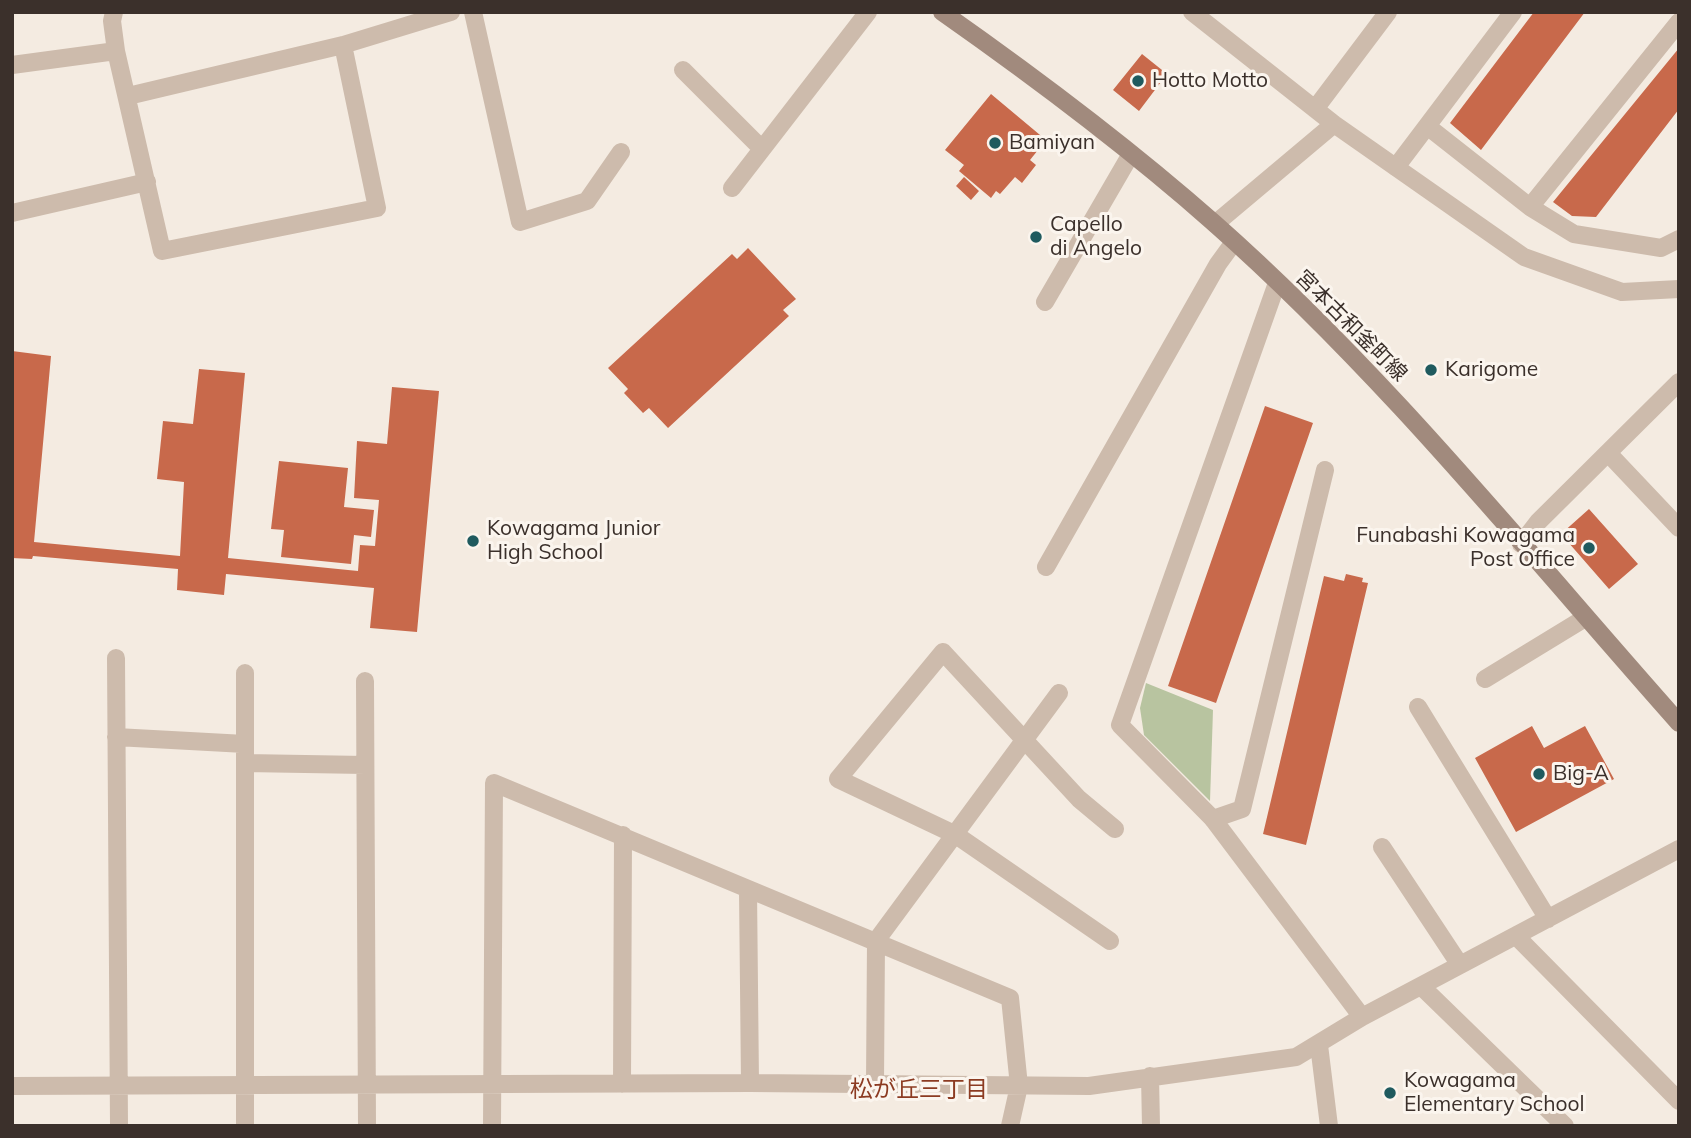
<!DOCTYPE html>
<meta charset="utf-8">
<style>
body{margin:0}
#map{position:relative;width:1691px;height:1138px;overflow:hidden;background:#f4ebe1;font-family:Mulish,sans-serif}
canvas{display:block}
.frame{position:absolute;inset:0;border:14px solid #3b302b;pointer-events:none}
</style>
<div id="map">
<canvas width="1691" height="1138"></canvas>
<div class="frame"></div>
</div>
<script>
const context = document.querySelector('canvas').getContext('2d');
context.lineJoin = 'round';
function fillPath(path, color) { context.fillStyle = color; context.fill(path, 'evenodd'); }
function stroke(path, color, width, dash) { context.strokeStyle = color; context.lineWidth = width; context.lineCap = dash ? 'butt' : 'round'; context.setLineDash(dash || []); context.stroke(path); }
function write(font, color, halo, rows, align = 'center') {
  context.font = font + ' Mulish,"Noto Sans JP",sans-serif'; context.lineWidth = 6; context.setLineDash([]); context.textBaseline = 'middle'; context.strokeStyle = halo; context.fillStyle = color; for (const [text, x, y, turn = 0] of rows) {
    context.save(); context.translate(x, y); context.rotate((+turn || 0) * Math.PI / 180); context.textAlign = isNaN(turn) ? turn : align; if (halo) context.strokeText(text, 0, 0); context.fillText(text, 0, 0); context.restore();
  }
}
const green = new Path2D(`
 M1146 683 1213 710 1210 801 1144 735 1140 708Z`);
const building = new Path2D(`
 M1534 12H1585L1481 150 1450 123Z
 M1679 48V109L1596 217 1572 216 1553 202Z
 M1142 54 1167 74 1139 111 1113 90Z
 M991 94 1046 140 1030 160 1036 165 1022 183 1015 177 1000 194 996 191 991 198 959 171 964 165 945 150Z
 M964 177 979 191 971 200 956 186Z
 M748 248 796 299 783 310 789 316 668 428 649 408 643 413 624 393 628 389 608 368 732 254 737 259Z
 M12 351 51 356 34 542 180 556 184 482 157 479 163 421 193 424 199 369 245 373 228 558 358 571 360 545 375 546 379 500 354 498 357 441 387 444 392 387 439 391 417 632 370 628 374 588 226 574 224 595 177 590 178 569 33 556 32 559 12 558Z
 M1265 406 1313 423 1216 703 1168 686Z
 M279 461 348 468 344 507 374 510 371 537 354 535 351 564 281 557 284 530 271 529Z
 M1589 509 1638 564 1609 589 1561 534Z
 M1346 574 1363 578 1362 582 1368 583 1306 845 1263 834 1324 576 1344 581Z
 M1532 726 1544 748 1585 726 1614 779 1516 832 1475 758Z`);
const lane = new Path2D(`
 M1513 12 1427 126 1530 207
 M1679 22 1530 207 1574 234 1661 248 1679 239
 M1396 167 1427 126
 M1213 819 1242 809 1325 470`);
const street = new Path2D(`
 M114 12 112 21 116 51
 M473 12 520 222 587 201 621 152
 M1192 12 1334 124 1524 257 1622 292 1679 289
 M12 65 116 51 162 251 377 208 343 45
 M683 70 762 149
 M128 96 343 45 451 12
 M1315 109 1388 12
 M732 188 868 12
 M12 213 147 182
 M1215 224 1334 124
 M1277 283 1120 725 1213 819 1362 1017
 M1045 302 1131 154
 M1608 453 1679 528
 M1521 544 1538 522 1679 382
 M1046 567 1218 264 1234 242
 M116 658 119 1126
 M245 673V1126
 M1485 679 1585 618
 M365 681 367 1126
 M1418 707 1548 919
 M116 737 245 744
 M245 763 365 765
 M1382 847 1460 965
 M748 890 750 1083
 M1516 936 1679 1101
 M1110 941 956 835 838 779 943 652 1079 799 1115 829
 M1421 986 1565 1126
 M1319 1045 1329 1126
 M1150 1076 1151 1126
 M875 1083 876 941 1059 693
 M622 1084 623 835
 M12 1086 750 1083 1089 1086 1296 1057 1362 1017 1679 849
 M492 1126 494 783 1010 998 1019 1086 1010 1126`);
const secondary = new Path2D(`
 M942 12C1036 78 1128 147 1214 223 1385 374 1528 553 1679 723`);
const markers = [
 [1138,81,7,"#1f5a5e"],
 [995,143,7,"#1f5a5e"],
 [1036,237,7,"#1f5a5e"],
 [1431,370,7,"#1f5a5e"],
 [473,541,7,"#1f5a5e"],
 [1589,548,7,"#1f5a5e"],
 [1539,774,7,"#1f5a5e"],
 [1390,1093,7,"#1f5a5e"]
];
const poiNames = [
 ["Hotto Motto",1152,81],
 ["Bamiyan",1009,143],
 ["Capello",1050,225],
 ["di Angelo",1050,249],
 ["Karigome",1445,370],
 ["Kowagama Junior",487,529],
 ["High School",487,553],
 ["Funabashi Kowagama",1575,536,"right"],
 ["Post Office",1575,560,"right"],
 ["Big-A",1553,774],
 ["Kowagama",1404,1081],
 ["Elementary School",1404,1105]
];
const streetNames = [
 ["宮本古和釜町線",1351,326,45]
];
const neighbourhoodNames = [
 ["松が丘三丁目",919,1090]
];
fillPath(green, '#b8c4a0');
fillPath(building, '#c8694b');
stroke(lane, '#cdbbac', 18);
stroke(street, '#cdbbac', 18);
stroke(secondary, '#a18a7d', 18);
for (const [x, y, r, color] of markers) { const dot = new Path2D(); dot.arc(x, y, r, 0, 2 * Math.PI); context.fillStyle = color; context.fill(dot); stroke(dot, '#fbf5ee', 2.5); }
write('21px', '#3b302b', '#fbf5ee', poiNames, 'left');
write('21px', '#3b302b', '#fbf5ee', streetNames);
write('23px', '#8c3b22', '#fbf5ee', neighbourhoodNames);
</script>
